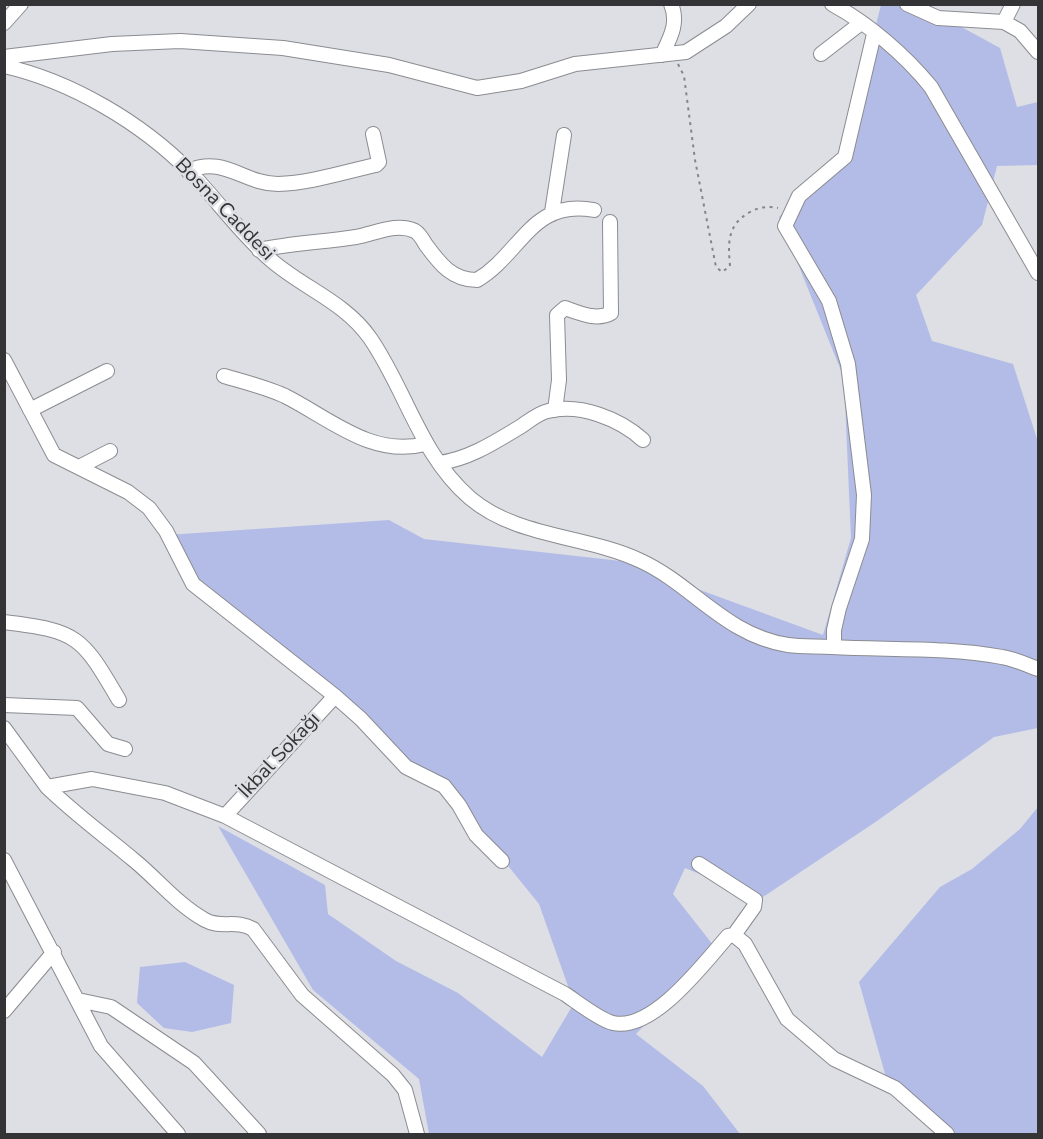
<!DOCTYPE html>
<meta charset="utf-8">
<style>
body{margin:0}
#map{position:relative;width:1043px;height:1139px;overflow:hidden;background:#dddfe4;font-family:"Nunito Sans",sans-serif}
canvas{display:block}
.frame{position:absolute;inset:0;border:6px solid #343436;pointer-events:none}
</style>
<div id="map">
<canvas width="1043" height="1139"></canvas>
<div class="frame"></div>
</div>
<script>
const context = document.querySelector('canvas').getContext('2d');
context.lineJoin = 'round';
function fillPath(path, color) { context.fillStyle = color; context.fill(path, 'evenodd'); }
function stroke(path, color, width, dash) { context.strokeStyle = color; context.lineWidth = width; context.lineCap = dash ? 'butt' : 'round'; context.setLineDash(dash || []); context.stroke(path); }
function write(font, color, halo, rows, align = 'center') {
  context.font = font + ' "Nunito Sans",sans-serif'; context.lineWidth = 5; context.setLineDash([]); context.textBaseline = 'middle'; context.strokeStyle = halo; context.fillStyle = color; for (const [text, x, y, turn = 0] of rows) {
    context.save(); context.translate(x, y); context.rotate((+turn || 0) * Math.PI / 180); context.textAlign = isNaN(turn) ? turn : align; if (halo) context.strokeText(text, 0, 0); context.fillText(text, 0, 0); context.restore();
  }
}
const green = new Path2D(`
 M881 5H921L1000 48 1017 107 1038 102V165L997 166 982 225 916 295 932 341 1013 364 1038 442V728L994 737 877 821 760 899 685 868 673 894 717 950 636 1034 703 1086 740 1134H429L419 1079 313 990 218 826 325 885 328 914 396 961 458 993 542 1057 574 1003 539 904 453 798 200 585 167 535 389 520 424 539 621 561 823 635 851 538 844 378 779 217 844 151Z
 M1038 807V1134H949L889 1088 859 982 940 887 972 869 1020 829Z
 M185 962 234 985 231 1023 192 1032 164 1028 137 1003 140 967Z`);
const path = new Path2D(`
 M678 64 684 76 695 160 716 267 722 272 730 266C728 242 727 225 750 212 759 207 768 206 778 208`);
const minor = new Path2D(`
 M832 4C869 24 905 55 931 87L1038 273
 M907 4 938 18 1004 22 1020 31 1038 52
 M1004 22 1013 4
 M4 23 21 4
 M821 54 861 23
 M662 55C670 38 679 23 671 4
 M4 57 112 44 180 41 283 48 389 65 477 88 521 81 575 64 686 52 726 26 749 4
 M4 66C71 81 142 123 190 172 217 200 241 234 271 260 303 288 345 302 370 338 406 390 420 455 470 498 517 538 586 535 641 561 693 585 725 635 788 645 802 647 817 646 832 647 888 650 947 647 1002 657 1015 659 1027 665 1038 669
 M188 171C225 155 243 184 278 184 311 183 344 172 376 165L379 162 373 134
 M552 212 564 135
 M259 250C291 243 324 242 356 237 374 234 397 222 415 231 420 234 423 240 426 245 440 264 452 280 477 280 521 254 532 198 594 210
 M4 360 54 455 128 492 149 508 166 531 193 584 335 696 361 719 406 767 444 786 459 805 476 835 502 861
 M224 376C244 382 265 387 285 396 329 418 372 458 425 444
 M30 410 107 371
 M555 410 559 380 557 315 565 308C579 313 597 321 611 313L610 222
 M439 463C469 459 495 442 520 427 528 422 538 413 548 411 580 403 620 419 643 440
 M81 466 110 451
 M4 622C79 631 82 637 119 700
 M834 647V630L839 608 862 539 864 495 848 364 829 301 785 226 799 196 845 157 874 34
 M4 705 77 708 108 744 125 749
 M4 728 47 787 92 779 165 793 225 816 565 994C577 1002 600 1020 613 1023 653 1032 704 963 728 936L734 935 745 944 787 1019 834 1059 895 1088 947 1134
 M47 787C76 815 104 835 135 861 158 880 178 905 205 920 221 929 236 919 253 929L302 995 393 1075 405 1090 417 1134
 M225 816 335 696
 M4 860 101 1046 178 1134
 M699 864 755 900 754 907 734 935
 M78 1000 111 1007 194 1063 259 1134
 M4 1011 54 952`);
const streetNames = [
 ["Bosna Caddesi",224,210,46],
 ["İkbal Sokağı",280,756,-47]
];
fillPath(green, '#b2bce7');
stroke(minor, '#8b8c91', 16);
stroke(path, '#848589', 2, [3, 4.5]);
stroke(minor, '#fff', 14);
write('20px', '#343436', '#dddfe4', streetNames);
</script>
